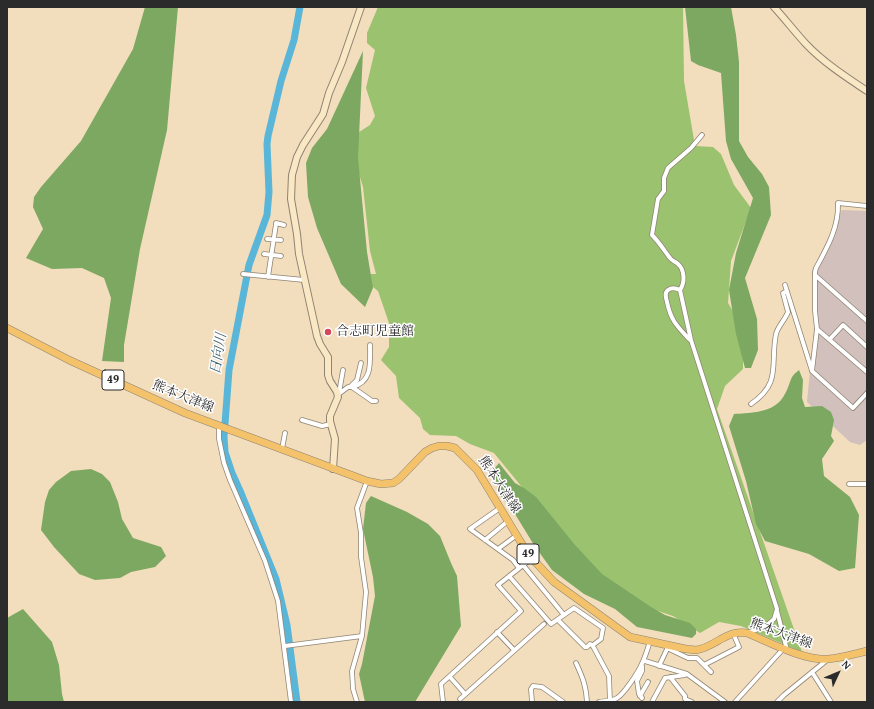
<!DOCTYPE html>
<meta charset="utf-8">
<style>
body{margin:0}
#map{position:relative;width:874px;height:709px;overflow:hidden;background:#f2ddbd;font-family:"Gentium Book Plus",serif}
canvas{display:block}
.frame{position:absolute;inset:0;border:8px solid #2b2b2b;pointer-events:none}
.north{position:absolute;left:818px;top:653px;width:40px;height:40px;-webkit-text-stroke:3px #fff;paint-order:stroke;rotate:46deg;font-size:11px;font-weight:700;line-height:16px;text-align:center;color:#2b2b2b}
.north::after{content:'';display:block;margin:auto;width:14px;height:18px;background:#2b2b2b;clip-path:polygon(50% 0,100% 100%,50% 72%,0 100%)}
</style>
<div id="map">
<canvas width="874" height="709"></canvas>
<div class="frame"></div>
<div class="north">N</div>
</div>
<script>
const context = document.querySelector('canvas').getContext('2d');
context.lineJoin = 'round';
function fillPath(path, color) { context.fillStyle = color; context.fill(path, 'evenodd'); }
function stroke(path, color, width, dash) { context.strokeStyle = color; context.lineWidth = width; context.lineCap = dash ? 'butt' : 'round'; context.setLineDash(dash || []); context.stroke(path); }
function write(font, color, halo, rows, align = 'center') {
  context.font = font + ' "Gentium Book Plus","Noto Serif JP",serif'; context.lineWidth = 3; context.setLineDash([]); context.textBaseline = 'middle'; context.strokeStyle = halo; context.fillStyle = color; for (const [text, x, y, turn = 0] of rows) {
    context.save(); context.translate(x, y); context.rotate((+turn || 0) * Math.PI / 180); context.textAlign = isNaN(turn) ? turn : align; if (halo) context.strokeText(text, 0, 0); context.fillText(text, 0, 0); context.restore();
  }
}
const industrial = new Path2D(`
 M842 210 867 211V440L860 445 850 442 807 402 816 309 812 271Z`);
const green = new Path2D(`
 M378 7H683L684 81 695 146 713 147 721 154 734 185 751 208 731 261 728 303 743 328V369L725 386 717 409 802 652 741 626 719 622 700 633 673 616 643 606 593 574 494 453 470 444 456 436 430 435 423 429 420 418 399 398 396 376 381 360 389 347V323L378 291 363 279 366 274H376L370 251 363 187 351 148 356 134 370 125 375 116 366 88 375 50 367 43V33Z`);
const forest = new Path2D(`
 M145 7H178L167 130 140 249 124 345V362L102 361 111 298 104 278 82 268 52 269 26 258 43 229 33 207 34 197 41 187 81 141 133 49Z
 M685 7H731L736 35 739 62V141L748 157 762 174 769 187 771 215 745 278 757 319 758 350 751 368H745L736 334 729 290 736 253 753 198 731 159 726 141 721 73 698 65 691 61Z
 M363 51 358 158 367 252 373 288 365 307 341 284 317 228 308 197 306 163 312 148 327 129Z
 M799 370 803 380 802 398 805 407 822 406 831 412 834 420 831 436 834 441 822 459 824 476 850 497 859 515 855 568 839 571 809 554 765 541 756 524 746 481 729 426 734 414C748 413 767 413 778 403 782 400 785 394 787 390 792 379 789 378 799 370Z
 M499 463 515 483 524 488 536 497 575 545 602 574 651 607 665 615 690 623 696 629V634L692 638 637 627 615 609 584 594 552 570 534 545 515 514 501 496 496 481 494 469Z
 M91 469 102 474 110 482 118 502 122 519 133 538 161 547 166 556 155 567 131 572 120 578 95 580 79 574 54 547 41 530 45 502 49 490 56 482 71 471Z
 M371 496 407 512 428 524 440 536 451 563 457 576 461 626 415 702H365L359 674 362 664 375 596 373 577 363 529 366 503Z
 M23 609 52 642 59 665 62 694 64 702H7V618Z`);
const river = new Path2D(`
 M297 702 287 625 276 579 241 493 232 473 225 452 224 437 229 370 249 265 267 215 269 192 267 144 268 136 281 81 294 40 300 7`);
const street = new Path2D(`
 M702 135 691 148 668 168 664 178V191L658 199 652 235C659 242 664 250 670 258 672 261 675 261 678 264 685 270 685 283 680 290L691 340 777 609 774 619 766 626 747 633
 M267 239 281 240
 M264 254 281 256
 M243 274 304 280
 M815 275 867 321
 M268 277 276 224V223L284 225
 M785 285 812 371 853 408 867 393
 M680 290C676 288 672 287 668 290 664 293 666 298 667 302 671 321 677 326 690 340
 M817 329 867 372
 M830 339 843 325 867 347
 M812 371 817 329 815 311V272L816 268C827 248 839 227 838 203L867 206
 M350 387 357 380 361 363
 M352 387C373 382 370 362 370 345
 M339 393 343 370
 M340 393 348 387H352L372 401H376
 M751 404C782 383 770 365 776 334 778 326 785 320 788 312L783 293 787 291
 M302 420 322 426 331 424
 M219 425V439L224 463 230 480 265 561 278 601 291 702
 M282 449 285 433
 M849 484H867
 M500 508 470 529 513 560 519 568
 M485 540 508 521
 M498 549 517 535
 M523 565 564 615
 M509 576 551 624 574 608 603 628 601 639 593 645
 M777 611 787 650
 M558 620 585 647H587L590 644 592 645 594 648 609 676 610 702
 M497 632 514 650
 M285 646 362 636
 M667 648 688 658H697L711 672
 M645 661 687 674 725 702
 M576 663C583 678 586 686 587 702
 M704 665 739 647 733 633
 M659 666 668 647
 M812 672 831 702
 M450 677 465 694
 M670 677 685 696V699L692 702
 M640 696 648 682
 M642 698 639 694 637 681 642 671V666
 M460 699 544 624
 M357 702 353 689 352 671 362 636 366 592 361 557V533L357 508 367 481
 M443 702 441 684 521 611 498 585 532 558
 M532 702 531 689 533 686 542 687 563 702
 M599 702C605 701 612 701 617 698 621 696 623 692 626 689 639 672 644 662 650 641
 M652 702 665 678 685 675
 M735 702 784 648
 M777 702 784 695 827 660`);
const secondary = new Path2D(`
 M774 7C785 19 795 32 806 44 823 62 846 77 867 91
 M333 469 335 439 330 421V416L338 397 337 392 330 381 328 375V357L320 344 317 336 299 254 297 234 291 199 292 175 297 157 303 145 323 114 329 93 342 62 361 7`);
const primary = new Path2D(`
 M7 328 69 360 185 413 367 481 381 484 393 483 399 479 425 452 432 448 439 446H447L455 448 477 470 528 554 554 582 630 637 686 649C689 649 693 650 696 650 714 648 727 629 747 633 769 642 804 661 828 659 841 658 854 654 867 651`);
const markers = [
 [328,332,4,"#d1495b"]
];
const shields = [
 [113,380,22],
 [528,554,22]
];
const shieldNames = [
 ["49",113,380],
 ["49",528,554]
];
const poiNames = [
 ["合志町児童館",336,332]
];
const streetNames = [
 ["熊本大津線",183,397,22],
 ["熊本大津線",499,485,57],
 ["熊本大津線",781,634,20]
];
const waterNames = [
 ["日向川",219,354,-81]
];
fillPath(industrial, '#d1c0bc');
fillPath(green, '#9bc26e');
fillPath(forest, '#7ca861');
stroke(river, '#5ab6d8', 7);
stroke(street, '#8e8474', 5.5);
stroke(secondary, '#8e8474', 8);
stroke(primary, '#8e8474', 8);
stroke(street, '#fff', 4);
stroke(secondary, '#fae7c3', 6);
stroke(primary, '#f3c26a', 7);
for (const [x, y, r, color] of markers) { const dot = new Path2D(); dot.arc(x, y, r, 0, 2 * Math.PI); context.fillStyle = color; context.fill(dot); stroke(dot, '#fff', 1.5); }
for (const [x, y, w] of shields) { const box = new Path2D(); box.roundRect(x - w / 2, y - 10, w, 20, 3); context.fillStyle = '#fff'; context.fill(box); stroke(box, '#2b2b2b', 1); }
write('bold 12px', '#2b2b2b', null, shieldNames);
write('13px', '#2b2b2b', '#fff', poiNames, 'left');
write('13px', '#2b2b2b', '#fff', streetNames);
write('italic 14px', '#3e6370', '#fff', waterNames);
</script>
